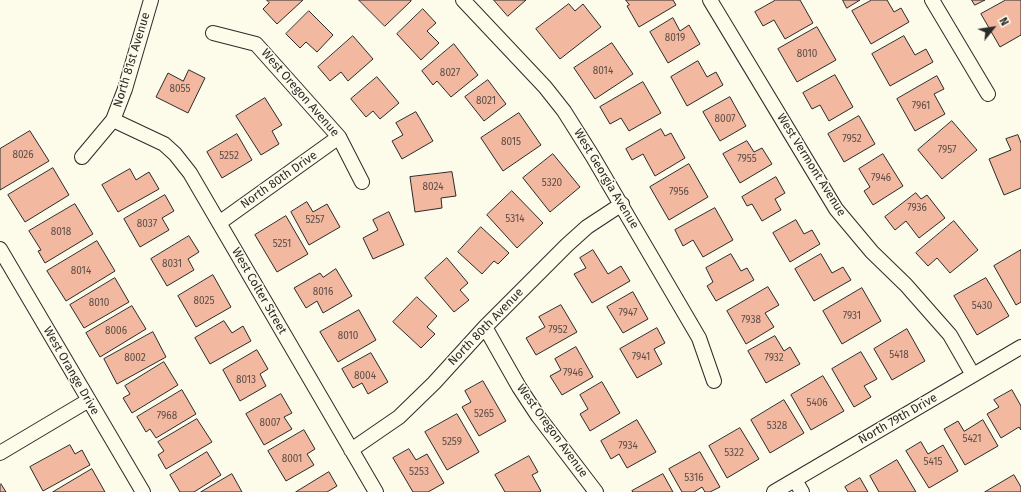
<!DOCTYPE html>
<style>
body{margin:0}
#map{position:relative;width:1021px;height:492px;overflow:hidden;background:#fdfbea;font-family:"Fira Sans",sans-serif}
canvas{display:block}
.north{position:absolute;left:973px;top:8px;width:40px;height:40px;-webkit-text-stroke:3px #fdfbea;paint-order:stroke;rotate:60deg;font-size:11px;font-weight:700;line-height:16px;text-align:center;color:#2b2b2b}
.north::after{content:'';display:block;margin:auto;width:14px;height:18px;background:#2b2b2b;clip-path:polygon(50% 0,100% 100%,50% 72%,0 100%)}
</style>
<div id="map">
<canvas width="1021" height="492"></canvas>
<div class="north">N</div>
</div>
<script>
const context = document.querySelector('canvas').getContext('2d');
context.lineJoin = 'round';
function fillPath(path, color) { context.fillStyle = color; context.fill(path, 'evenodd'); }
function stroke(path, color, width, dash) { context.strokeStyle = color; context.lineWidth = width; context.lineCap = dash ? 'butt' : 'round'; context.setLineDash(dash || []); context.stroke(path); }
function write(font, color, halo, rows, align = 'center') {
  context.font = font + ' "Fira Sans",sans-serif'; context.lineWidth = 3; context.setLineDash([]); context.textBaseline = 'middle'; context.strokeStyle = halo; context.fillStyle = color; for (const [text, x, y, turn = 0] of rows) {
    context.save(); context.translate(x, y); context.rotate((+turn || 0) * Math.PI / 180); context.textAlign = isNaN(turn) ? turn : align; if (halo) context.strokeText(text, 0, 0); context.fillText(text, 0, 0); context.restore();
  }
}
const building = new Path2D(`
 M267 0H303L277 24 263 9 269 3Z
 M359 0H411V1L385 26Z
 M494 0H526L508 16Z
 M626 0H673L676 5 639 27 627 6 629 5Z
 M776 0H800L813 23 785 39 774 20 763 26 755 12Z
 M843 0H860L847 8Z
 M872 0H887L894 12 901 8 909 22 871 44 852 11Z
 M972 0H985L975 5Z
 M1006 0H1021V35L1000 47 981 14Z
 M569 4 575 11 583 4 601 27 560 59 536 29Z
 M423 9 436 23 427 31 439 43 421 60 397 34Z
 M309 11 333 35 317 52 306 42 300 48 286 34Z
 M673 18 680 31 689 25 700 44 668 63 650 32Z
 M817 27 836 60 797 82 778 49Z
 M353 36 373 59 348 81 341 72 330 81 318 67Z
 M904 36 915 55 926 49 933 62 890 86 872 54Z
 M612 43 633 74 595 99 574 68Z
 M454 44 478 75 451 97 437 81 433 85 422 71Z
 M698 61 707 77 716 72 723 85 687 106 671 77Z
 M189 70 205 78 188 113 156 97 168 73 183 81Z
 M835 75 853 107 829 121 820 105 812 109 803 93Z
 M937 76 944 89 934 94 945 114 915 131 897 99Z
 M377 77 399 103 380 119 373 111 366 117 351 99Z
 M488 80 506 104 484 121 465 97Z
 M643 82 661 113 629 131 621 118 610 124 600 107Z
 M730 97 746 126 720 141 703 112Z
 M265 98 282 125 272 131 279 144 261 155 236 116Z
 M416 112 433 141 402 159 392 141 403 135 396 123Z
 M519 113 541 145 503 171 481 138Z
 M859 116 875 144 844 162 828 134Z
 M952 121 977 150 942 179 918 150Z
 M661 129 665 136 671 133 685 158 655 176 643 154 632 160 626 149Z
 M30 131 49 161 0 190V149Z
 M237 134 252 160 222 178 207 152Z
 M1018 135 1021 143V188L1004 195 989 159 1011 150 1006 139Z
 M747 141 754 152 762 148 772 164 740 183 723 154Z
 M553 154 580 187 550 212 523 178Z
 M883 154 903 186 873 205 864 191 870 187 859 169Z
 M689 164 708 197 669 220 650 187Z
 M53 168 69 195 25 222 8 195Z
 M130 169 136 180 149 172 159 189 118 212 102 185Z
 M452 172 456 196 441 198 442 208 415 212 410 177Z
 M776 177 785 193 775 199 781 210 762 221 752 204 747 206 742 197Z
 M512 191 543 223 517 248 487 215Z
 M916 193 921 199 927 195 945 218 919 238 906 221 895 230 885 217Z
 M165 195 174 211 162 218 169 230 140 247 124 219Z
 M307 202 313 212 327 204 340 227 309 245 291 212Z
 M75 204 93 234 45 263 38 251 41 250 29 231Z
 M715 208 733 240 703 257 693 240 683 246 675 230Z
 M389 212 404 245 373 259 363 238 378 230 373 220Z
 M286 216 308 254 277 272 255 235Z
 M796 220 804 234 812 230 820 244 790 262 773 233Z
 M954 221 978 250 950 273 937 258 928 266 916 253Z
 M481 227 509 253 498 264 494 261 482 274 458 252Z
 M189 236 199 252 188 259 194 270 167 286 151 259Z
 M97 241 115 271 66 301 47 271Z
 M593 250 608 274 621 266 630 281 592 303 574 274 586 268 580 258Z
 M1021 250V302L1016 305 994 266Z
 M731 254 741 271 747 268 754 280 716 301 707 286 713 282 706 268Z
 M821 254 832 273 843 267 851 280 814 301 795 269Z
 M447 258 468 283 460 290 469 300 454 312 425 278Z
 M336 269 352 296 323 313 317 301 306 308 294 288 320 273 323 277Z
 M213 275 231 307 196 327 178 296Z
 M115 278 129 302 84 328 70 305Z
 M986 278 1009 316 977 335 954 296Z
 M768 287 779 305 765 313 774 327 746 344 727 311Z
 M862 288 881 321 842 344 823 311Z
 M633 292 648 319 623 333 607 307Z
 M417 297 437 316 427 327 435 334 421 348 393 322Z
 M561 305 577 332 536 355 526 338 545 327 539 317Z
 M132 306 146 329 100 357 86 333Z
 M359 310 376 340 338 362 320 332Z
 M224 321 232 333 243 326 251 341 210 364 195 338Z
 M657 328 665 343 654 349 662 364 637 378 620 349Z
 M907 329 925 361 892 380 874 349Z
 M153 332 166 357 117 384 104 359Z
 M775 336 784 351 790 347 800 364 766 383 748 351Z
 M576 347 593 377 562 395 550 376 561 370 555 359Z
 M257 350 268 369 260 374 266 386 240 401 223 370Z
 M861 352 877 379 864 386 871 397 854 407 832 369Z
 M371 353 388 382 368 394 362 383 353 388 342 369Z
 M164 362 178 385 132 413 123 398 130 394 125 386Z
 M823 376 844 411 811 430 791 395Z
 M483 381 506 421 479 436 462 407 471 402 465 391Z
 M602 382 620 413 590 431 580 414 588 409 580 395Z
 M182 390 196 414 156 438 150 429 146 432 137 417Z
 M1012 390 1021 406V430L1019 427 1001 438 987 414 999 407 994 400Z
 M281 394 292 413 284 417 292 429 264 445 246 414Z
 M784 400 804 433 770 453 751 420Z
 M457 414 479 452 447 470 425 432Z
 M197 419 212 442 166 469 158 455 164 451 158 442Z
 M637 420 656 452 627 468 619 454 611 459 601 441Z
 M983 420 998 446 965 465 944 429 958 421 964 431Z
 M740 428 759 459 727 478 709 446Z
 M304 430 315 449 307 454 314 465 286 481 268 451Z
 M921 442 928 454 943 445 958 471 929 488 906 451Z
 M70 445 75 454 82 450 90 465 43 491 30 467Z
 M409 449 416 460 427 454 444 483 428 492H413L393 458Z
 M207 452 221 475 194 492H180L170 475Z
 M700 452 720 487 710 492H705L702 487 694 492H682L669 469Z
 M529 456 538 472 532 475 541 491 539 492H505L495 475Z
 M897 460 916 492H879L870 476Z
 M92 469 105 492H53Z
 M329 472 337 486 327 492H296Z
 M232 474 242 492H201Z
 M663 474 673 492H633L632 491Z
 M1014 475 1021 487V492H985Z
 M860 478 868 492H848L845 487Z
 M1 484 6 492H0V485Z`);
const street = new Path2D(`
 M463 0 545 87 564 111 593 157 699 338 714 381
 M710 0 836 209 872 252 906 285 950 335 973 375
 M932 0 988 94
 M213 33 256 44 339 137 362 182
 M113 120 164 144 175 154 190 173 376 492
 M82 157 113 120 125 89 151 0
 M219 223 339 137
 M0 249 143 492
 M485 327 519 387 538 416 596 492
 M351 450 399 417 434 383 485 327 567 245 587 227 622 204
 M0 453 89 400
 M795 480 802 492
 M774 492 1021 347`);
const numberNames = [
 ["8019",675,38],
 ["8010",807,54],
 ["8014",603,71],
 ["8027",450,73],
 ["8055",180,89],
 ["8021",486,101],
 ["7961",921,106],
 ["8007",725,119],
 ["7952",852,139],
 ["8015",511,142],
 ["7957",947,150],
 ["8026",23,155],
 ["5252",229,156],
 ["7955",747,159],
 ["7946",881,178],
 ["5320",552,183],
 ["8024",433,187],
 ["7956",679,192],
 ["7936",917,208],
 ["5314",515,219],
 ["5257",315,220],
 ["8037",147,224],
 ["8018",61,232],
 ["5251",282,244],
 ["8031",172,264],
 ["8014",81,271],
 ["8016",323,292],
 ["8025",204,301],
 ["8010",99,303],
 ["5430",982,306],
 ["7947",628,313],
 ["7931",852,316],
 ["7938",751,320],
 ["7952",558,330],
 ["8006",116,331],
 ["8010",348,336],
 ["5418",899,355],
 ["7941",641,357],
 ["8002",135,358],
 ["7932",774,358],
 ["7946",573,373],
 ["8004",365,376],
 ["8013",246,380],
 ["5406",817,403],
 ["5265",484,414],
 ["7968",167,416],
 ["8007",270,423],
 ["5328",777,426],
 ["5421",972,439],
 ["5259",452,442],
 ["7934",628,446],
 ["5322",734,453],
 ["8001",292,459],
 ["5415",933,462],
 ["5253",419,472],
 ["5316",694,478]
];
const streetNames = [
 ["North 81st Avenue",132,60,-73],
 ["West Oregon Avenue",300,93,49],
 ["West Vermont Avenue",811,165,58],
 ["West Georgia Avenue",606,179,59],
 ["North 80th Drive",279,180,-35],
 ["West Colter Street",259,291,60],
 ["North 80th Avenue",486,327,-46],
 ["West Orange Drive",71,371,60],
 ["North 79th Drive",898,419,-30],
 ["West Oregon Avenue",552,431,54]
];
fillPath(building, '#f2b8a0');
stroke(building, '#2b2b2b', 1);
stroke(street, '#2b2b2b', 16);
stroke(street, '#fdfbea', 14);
write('10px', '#5d4e48', null, numberNames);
write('12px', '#2b2b2b', '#fdfbea', streetNames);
</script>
